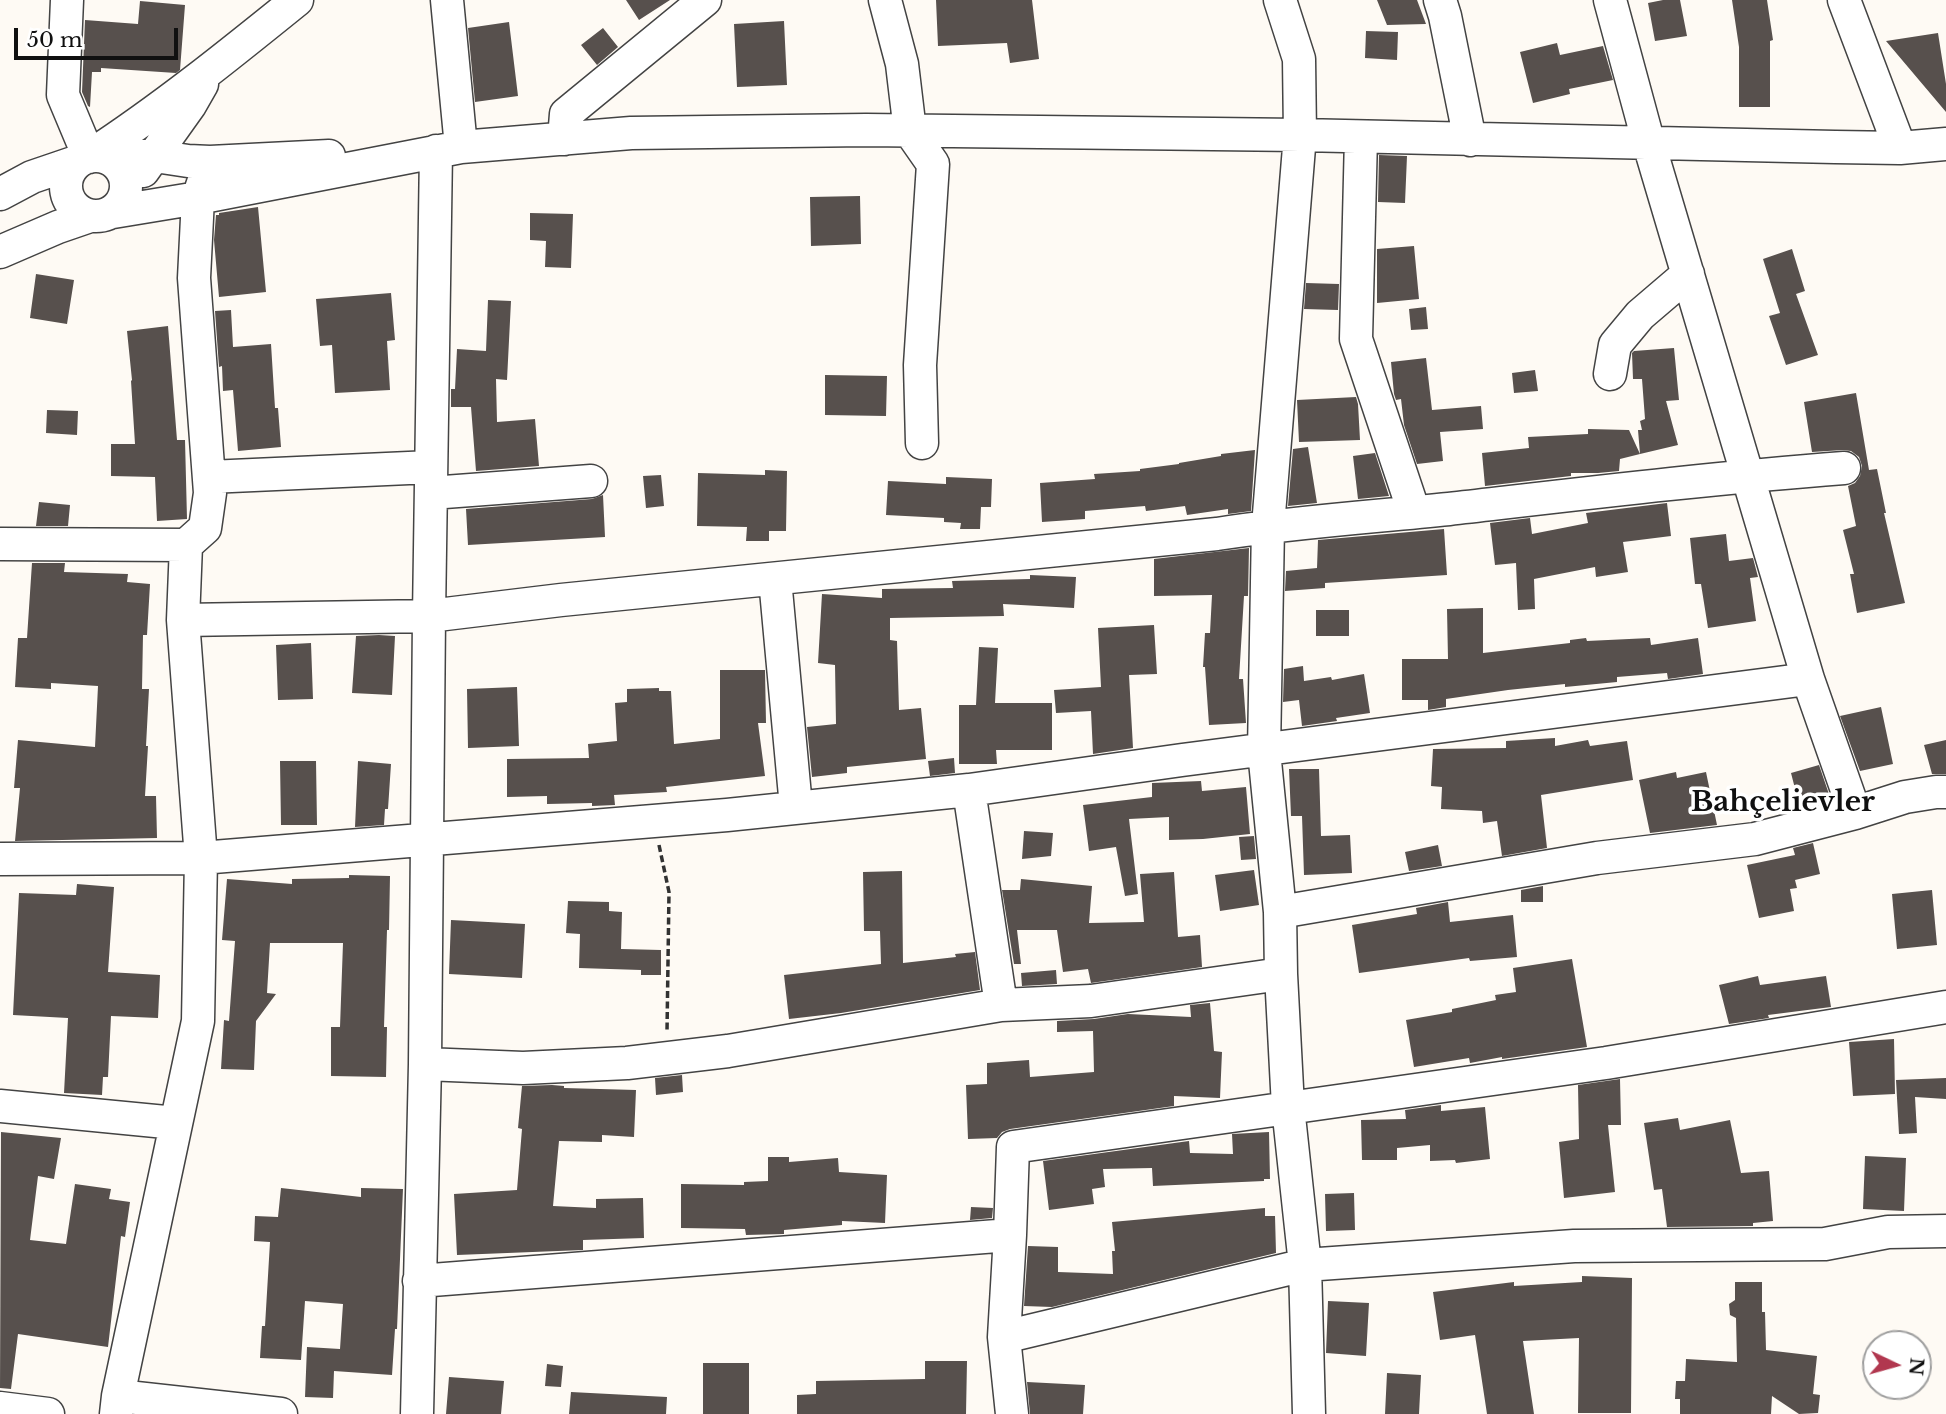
<!DOCTYPE html>
<meta charset="utf-8">
<style>
body{margin:0}
#map{position:relative;width:1946px;height:1414px;overflow:hidden;background:#fefaf4;font-family:"Libre Baskerville",serif}
canvas{display:block}
.north{position:absolute;left:1862px;top:1330px;width:70px;height:70px;box-sizing:border-box;background:#fff;border:2px solid #9f9f9f;border-radius:50%;rotate:95deg;font-size:19px;font-weight:700;line-height:28px;text-align:center;color:#101010}
.north::after{content:'';display:block;margin:auto;width:24px;height:32px;background:#b1374f;clip-path:polygon(50% 0,100% 100%,50% 72%,0 100%)}
.scale{position:absolute;left:14px;top:28px;width:164px;height:32px;box-sizing:border-box;border:4px solid #101010;border-top:0;padding-left:9px;font-size:21px;line-height:24px;white-space:nowrap;color:#101010;-webkit-text-stroke:5px #fff;paint-order:stroke}
</style>
<div id="map">
<canvas width="1946" height="1414"></canvas>
<div class="north">N</div>
<div class="scale">50 m</div>
</div>
<script>
const context = document.querySelector('canvas').getContext('2d');
context.lineJoin = 'round';
function fillPath(path, color) { context.fillStyle = color; context.fill(path, 'evenodd'); }
function stroke(path, color, width, dash) { context.strokeStyle = color; context.lineWidth = width; context.lineCap = dash ? 'butt' : 'round'; context.setLineDash(dash || []); context.stroke(path); }
function write(font, color, halo, rows, align = 'center') {
  context.font = font + ' "Libre Baskerville",serif'; context.lineWidth = 7; context.setLineDash([]); context.textBaseline = 'middle'; context.strokeStyle = halo; context.fillStyle = color; for (const [text, x, y, turn = 0] of rows) {
    context.save(); context.translate(x, y); context.rotate((+turn || 0) * Math.PI / 180); context.textAlign = isNaN(turn) ? turn : align; if (halo) context.strokeText(text, 0, 0); context.fillText(text, 0, 0); context.restore();
  }
}
const building = new Path2D(`
 M626 0H670L639 20Z
 M936 0H1032L1039 59 1010 63 1007 43 938 46Z
 M1377 0H1417L1426 24 1387 25Z
 M1663 0H1680L1687 36 1655 41 1648 3Z
 M1732 0H1767L1773 40 1770 41V107H1739V47Z
 M140 1 185 5 180 70 176 73 101 68V72H92L90 107 88 106 82 92 85 20 138 24Z
 M784 21 787 85 737 87 734 24Z
 M509 22 518 96 475 102 468 28Z
 M603 28 618 47 597 65 581 45Z
 M1366 31 1398 32 1397 60 1365 58Z
 M1938 33 1946 84V112L1886 41Z
 M1557 43 1560 55 1603 46 1613 80 1569 89 1570 94 1533 103 1520 52Z
 M1379 155 1407 156 1405 203 1378 202Z
 M860 196 861 244 811 246 810 197Z
 M258 207 266 292 219 297 214 240 216 215H219V213Z
 M530 213 573 214 571 268 545 267 546 241 530 240Z
 M1414 246 1419 299 1377 303V249Z
 M1792 249 1805 291 1796 294 1818 355 1786 365 1769 316 1780 313 1763 259Z
 M36 274 74 280 67 324 30 318Z
 M1306 283 1339 284 1338 310 1304 309Z
 M391 293 395 340 387 341 390 390 335 393 332 345 320 346 316 299Z
 M488 300 511 301 507 380 496 379 497 422 535 419 539 466 476 471 471 407H451V389H455L457 349 486 351Z
 M1426 307 1428 329 1411 330 1409 309Z
 M231 310 233 347 271 344 275 408H278L281 447 238 451 233 390 223 391 222 366 219 367 215 311Z
 M168 326 177 440H185L187 519 157 521 155 477 111 476V444H135L131 381 132 380 127 331Z
 M1674 348 1679 400 1666 401 1678 445 1640 454 1638 430H1642L1640 421 1645 419 1642 379H1633L1632 353 1634 351Z
 M1426 358 1432 410 1481 406 1483 429 1440 432 1443 461 1417 464 1404 425 1401 399 1396 400 1394 394 1391 362Z
 M1535 370 1538 391 1514 393 1512 373Z
 M825 375 887 376 886 416 825 415Z
 M1856 393 1869 470 1877 469 1886 513H1884L1905 603 1857 613 1850 574H1854L1843 530 1856 526 1848 486 1855 483 1860 476 1862 466 1859 457 1851 451 1843 450 1812 452 1804 402Z
 M1356 397 1358 404 1360 440 1299 442 1297 400Z
 M47 410 78 411 77 435 46 433Z
 M1588 429 1629 430 1640 454 1620 459 1619 471 1598 473H1571V476L1485 486 1482 453 1529 448 1528 437 1588 434Z
 M1308 447 1317 503 1288 506 1293 449Z
 M1255 450 1251 511 1228 514V509L1187 515 1185 506 1146 511 1145 506 1085 511V519L1042 522 1040 483 1095 479 1094 474 1140 471V469L1179 464V463L1221 456V454Z
 M1375 453 1389 496 1358 499 1353 456Z
 M765 470 787 471 786 531H769V541H746L747 527 697 526 698 473 765 475Z
 M661 475 664 506 646 508 643 476Z
 M946 477 992 479 991 507H981L980 529H960L961 523 944 522V518L886 515 888 481 946 484Z
 M603 495 605 537 468 545 466 509 592 499Z
 M39 502 70 505 68 526H36Z
 M1667 503 1671 536 1623 542 1628 572 1596 577 1595 567 1534 579 1535 609 1518 610 1516 563 1495 565 1490 523 1530 518 1532 534 1588 523 1586 513Z
 M1444 529 1447 575 1325 583V588L1285 591 1286 571 1317 568 1318 540Z
 M1726 534 1729 561 1753 558 1758 577 1750 578 1756 621 1708 628 1701 584H1695L1690 538Z
 M1249 548 1248 596H1244L1239 679H1243L1246 723 1209 725 1205 667H1203L1205 633H1210L1212 595 1154 596V559Z
 M32 563H65L64 572 128 574 127 582 150 584 147 635H143L142 689H149L146 746H148L145 796H156L157 838 15 841 20 788H14L18 740 95 747 98 686 51 683V689L15 687 18 638H27Z
 M1030 575 1076 577 1074 608 1003 604 1004 616 890 618V640L897 641 899 710 921 708 926 759 847 767V773L812 777 807 727 836 724 835 665 818 663 822 594 882 598V589L953 588 952 581 1030 579Z
 M1483 608V653L1570 643V640L1586 638 1587 641 1650 638 1651 645 1698 638 1703 674 1668 679 1667 673 1617 677V682L1565 687V684L1508 690 1446 699V707L1428 710V700H1402V659H1448L1447 609Z
 M1316 610H1349V636H1316Z
 M1154 625 1157 674 1129 675 1133 748 1093 754 1091 711 1056 713 1054 690 1101 687 1098 628Z
 M379 635 395 636 392 695 352 693 356 636Z
 M311 643 313 699 278 700 276 645Z
 M979 647 998 648 995 703H1052V750H996L997 764H959V705H976Z
 M1303 666 1304 681 1331 677 1332 680 1364 674 1370 713 1336 718 1337 721 1302 726 1299 700 1283 702 1284 669Z
 M720 670H765L766 723H758L765 776 666 787 667 792 614 795 615 805 592 806V803L547 804V796L507 797V759L589 758 588 744 617 741 615 703 627 702V689L659 688V691H671L674 744 720 739Z
 M517 687 519 746 468 748 467 689Z
 M1881 707 1893 764 1860 771 1840 716Z
 M1555 738V746L1588 740 1590 746 1627 741 1633 780 1541 795 1547 848 1502 856 1497 821 1483 823 1482 811 1441 809 1442 787 1431 786 1433 749 1506 748V741Z
 M1946 740V774H1932L1924 745Z
 M954 758 955 773 930 776 928 761Z
 M280 761H316L317 825H281Z
 M358 761 391 764 388 809H385L384 825 355 827Z
 M1819 765 1831 800 1800 808 1791 773Z
 M1289 769H1319L1321 836 1350 835 1352 873 1304 875 1302 816H1291Z
 M1676 772 1677 778 1706 772 1717 825 1650 833 1639 780Z
 M1201 781 1202 791 1246 787 1250 834 1203 839 1169 840V817L1129 819 1138 894 1125 896 1116 847 1089 851 1083 805 1152 797V783Z
 M1024 831 1053 833 1051 856 1022 859Z
 M1254 836 1256 859 1241 860 1239 837Z
 M1813 843 1820 874 1795 880 1797 888 1790 889 1794 911 1759 918 1747 865 1795 855 1793 848Z
 M1438 845 1442 866 1409 871 1405 852Z
 M1254 870 1259 905 1220 911 1215 875Z
 M902 871 903 963 956 957 955 954 975 952 980 990 841 1013 789 1019 784 975 881 964 880 931H864L863 872Z
 M1174 872 1178 937 1200 935 1202 967 1091 983 1088 969 1063 972 1057 930H1017L1021 964H1014L1002 890H1020L1021 879 1092 886 1089 923 1144 922 1140 874Z
 M349 875 390 876 389 930H387L384 1027H387L386 1077 331 1076V1027H340L343 943H270L267 993 276 994 256 1021 254 1070 221 1069 224 1020 229 1021 235 941 222 940 227 879 292 884V879L349 878Z
 M77 884 114 887 108 972 160 975 158 1018 111 1016 108 1077H103L102 1095 64 1093 68 1018 13 1015 19 893 76 895Z
 M1543 886V902H1521V890Z
 M1932 890 1937 945 1897 949 1892 894Z
 M568 901 609 902V911L622 912 621 949 661 950V975H641V970L579 968 580 934 566 933Z
 M1448 902 1450 922 1513 915 1517 957 1470 961 1469 958 1359 973 1352 925 1417 914 1416 908Z
 M451 920 525 924 522 978 449 974Z
 M1572 959 1587 1047 1502 1059V1057L1470 1063 1469 1058 1414 1067 1406 1020 1452 1012V1009L1496 1000 1495 995 1516 992 1513 968Z
 M1056 970 1057 984 1022 986 1021 973Z
 M1758 976 1760 985 1826 976 1831 1007 1768 1015 1769 1018 1729 1024 1719 985Z
 M1210 1003 1214 1051 1222 1052 1220 1098 1174 1096V1106L1010 1129 1002 1132 997 1138 968 1139 966 1085 987 1084V1063L1029 1060 1030 1077 1094 1072 1093 1031 1057 1032V1021L1094 1019 1128 1014 1191 1017 1190 1005Z
 M1894 1039 1895 1094 1853 1096 1849 1042Z
 M682 1075 683 1092 656 1095 655 1078Z
 M1946 1078V1099L1915 1097 1917 1133 1899 1134 1896 1080Z
 M1620 1079 1621 1125H1608L1615 1192 1564 1198 1559 1142 1579 1139 1578 1085Z
 M552 1085 564 1086V1088L636 1090 634 1137 602 1135V1142L559 1141 553 1206 596 1208V1199L643 1198 644 1238 583 1240V1250L457 1255 454 1194 517 1190 522 1129 518 1128 522 1086Z
 M1441 1105V1111L1485 1107 1490 1159 1456 1163 1455 1160 1430 1161V1145L1397 1148V1160H1362L1361 1120 1406 1119 1405 1110Z
 M1678 1118 1680 1130 1730 1120 1741 1173 1769 1171 1773 1221 1753 1223V1226L1667 1227 1662 1189 1654 1190 1644 1123Z
 M1 1132 61 1138 54 1179 38 1176 30 1240 66 1244 75 1184 111 1189 109 1199 130 1202 125 1237 121 1236 108 1347 18 1334 11 1389 0 1388Z
 M1269 1132 1270 1179H1264V1181L1153 1186 1152 1168 1103 1169 1105 1187 1092 1189 1094 1204 1049 1210 1043 1161 1189 1141 1190 1153 1233 1154 1232 1134Z
 M1865 1156 1906 1158 1904 1211 1863 1209Z
 M768 1157H789V1162L838 1158 839 1172 887 1175 885 1223 842 1221V1225L784 1230V1234L746 1235 745 1229 681 1228V1184L744 1185V1182L768 1181Z
 M281 1188 361 1197V1188L403 1189 397 1329H395L392 1375 334 1371 333 1398 305 1397 307 1347 340 1349 343 1304 305 1301 301 1360 260 1358 262 1326H265L270 1242 254 1241 255 1216 278 1217Z
 M1354 1193 1355 1230 1326 1231 1325 1194Z
 M971 1207 993 1208 992 1218 970 1220Z
 M1265 1208V1216H1275L1276 1253 1052 1307 1024 1306 1028 1246 1058 1247V1272L1113 1274 1112 1251H1115L1112 1222Z
 M1582 1276 1632 1278 1631 1413H1578L1579 1338 1523 1341 1534 1414H1487L1475 1335 1440 1340 1433 1292 1514 1282V1286L1582 1282Z
 M1735 1282H1762V1312H1765L1766 1350 1817 1356 1813 1394 1820 1395 1818 1413 1799 1414 1772 1396 1771 1414H1680V1399H1675L1676 1381H1685L1686 1359 1737 1362 1736 1318 1730 1315 1729 1304 1735 1300Z
 M1328 1301 1369 1303 1366 1356 1326 1353Z
 M925 1361H967L966 1414H797V1395L816 1394V1381L925 1379Z
 M703 1363H749V1414H703Z
 M547 1364 563 1366 561 1387 545 1386Z
 M1387 1373 1421 1375 1419 1414H1385Z
 M449 1377 504 1381 501 1414H446Z
 M1027 1382 1085 1385 1083 1414H1030Z
 M571 1392 667 1397 666 1414H569Z`);
const path = new Path2D(`
 M659 845 669 892 667 1032`);
const minor = new Path2D(`
 M67 0 63 95 89 157
 M447 0 461 147
 M885 0 902 64 910 131 933 164 920 365 922 443
 M1280 0 1299 59 1300 135 1268 526 1264 751 1280 912 1281 974 1288 1107 1305 1265 1309 1414
 M1440 0 1445 16 1470 140
 M1610 0 1649 144 1808 679 1855 813
 M1844 0 1900 148
 M1361 137 1356 339 1414 512
 M564 139 566 114 705 0
 M66 186a30 30 0 1 1 60 0a30 30 0 1 1-60 0Z
 M90 156C162 109 229 55 297 0
 M102 156H155L188 161 210 162 329 156
 M143 171 190 105 202 84
 M0 194 32 177 79 161
 M113 212 198 198 461 147 631 133 866 130 1300 135 1835 147 1900 148 1946 144
 M0 252 58 227 90 216
 M1610 374 1615 345 1640 315 1688 274
 M209 477 431 467
 M431 493 591 481
 M0 544 186 545
 M775 579 796 807
 M183 620 429 616 561 600 1217 534C1294 522 1371 517 1449 509 1580 494 1712 478 1844 468
 M969 790 1001 1005
 M0 859 201 858 727 815 969 790 1182 760 1808 679
 M1280 912 1597 858 1755 839 1855 813 1905 797 1936 792H1946
 M425 1064 523 1068 627 1063 728 1051 1001 1005 1091 1001 1281 974
 M0 1106 176 1123
 M419 1281 1010 1235
 M1004 1337 1305 1265 1574 1246 1825 1244 1888 1232 1946 1231
 M118 1396 281 1414
 M0 1408 48 1414
 M116 1414 118 1396 198 1021 201 858 183 620 186 545 205 528 210 493 194 278 198 198 210 162
 M417 1414 425 1064 429 616 436 151
 M1012 1414 1004 1337 1010 1235 1013 1147 1606 1063 1946 1007`);
const districtNames = [
 ["Bahçelievler",1783,803]
];
fillPath(building, '#57504d');
stroke(minor, '#434343', 35);
stroke(path, '#323232', 3.5, [7, 3.5]);
stroke(minor, '#fff', 32);
write('bold 28px', '#101010', '#fff', districtNames);
</script>
